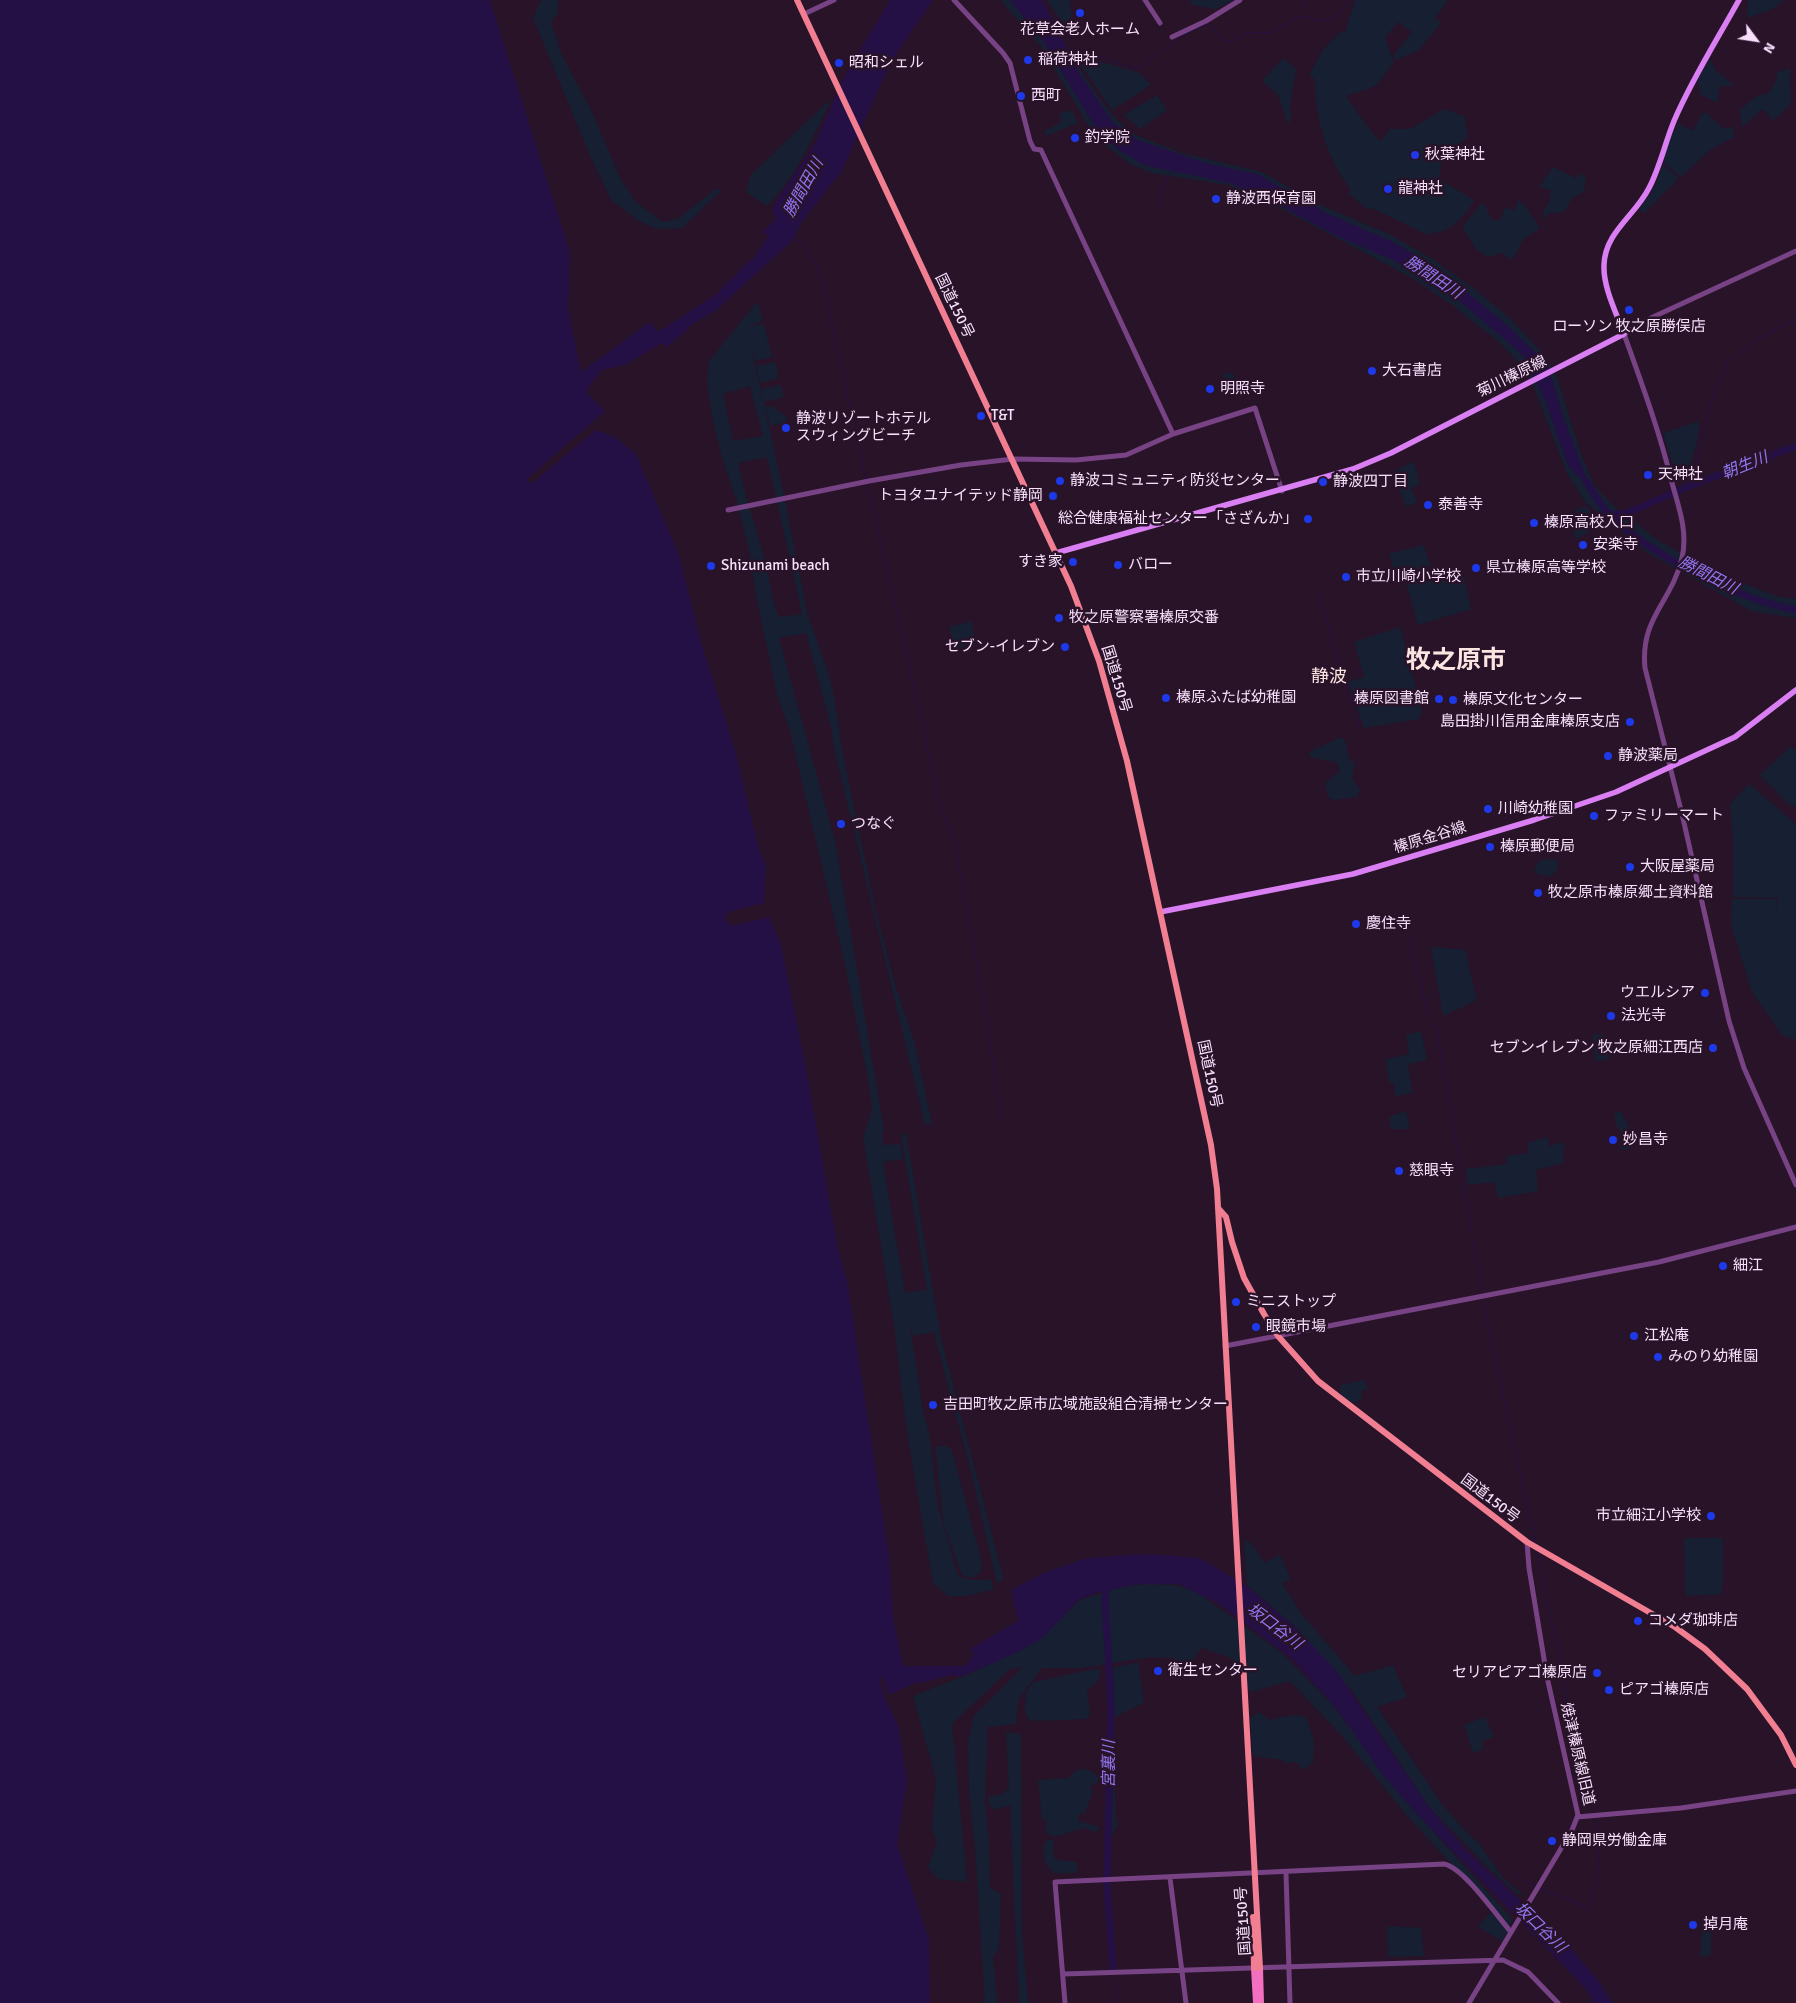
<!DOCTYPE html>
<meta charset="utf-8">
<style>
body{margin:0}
#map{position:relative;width:1796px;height:2003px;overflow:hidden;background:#281329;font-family:Signika,sans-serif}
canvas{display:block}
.north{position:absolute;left:1731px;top:15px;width:50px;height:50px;-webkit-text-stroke:4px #281329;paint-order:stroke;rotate:121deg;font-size:14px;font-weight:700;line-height:20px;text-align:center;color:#f8dffc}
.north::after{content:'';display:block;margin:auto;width:18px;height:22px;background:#f8dffc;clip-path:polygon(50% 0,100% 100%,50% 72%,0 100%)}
</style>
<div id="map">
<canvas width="1796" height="2003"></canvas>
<div class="north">N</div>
</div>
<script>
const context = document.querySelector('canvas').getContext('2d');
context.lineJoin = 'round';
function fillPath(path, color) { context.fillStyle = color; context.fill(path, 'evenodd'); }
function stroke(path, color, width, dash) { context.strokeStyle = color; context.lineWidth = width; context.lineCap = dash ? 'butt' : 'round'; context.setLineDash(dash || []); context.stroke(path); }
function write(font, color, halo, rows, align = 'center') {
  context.font = font + ' Signika,"Noto Sans JP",sans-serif'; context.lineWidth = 5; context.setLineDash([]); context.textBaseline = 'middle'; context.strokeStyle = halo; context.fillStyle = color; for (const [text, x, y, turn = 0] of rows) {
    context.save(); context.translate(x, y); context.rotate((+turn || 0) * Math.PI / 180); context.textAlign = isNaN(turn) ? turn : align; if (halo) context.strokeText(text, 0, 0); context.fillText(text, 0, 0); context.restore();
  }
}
const green = new Path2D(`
 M541 0H558V13L551 22 562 55 592 112 620 178 636 202 663 222 679 218 717 188 721 191 682 228 657 229 639 221 612 201 591 158 533 18Z
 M1000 0H1036L1097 95 1115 118 1134 134 1182 153 1262 172 1318 204 1389 234 1431 258 1473 288 1510 318 1546 357 1557 378 1580 451 1594 485 1615 507 1659 541 1711 570 1776 596 1796 599V618L1751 611 1648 553 1586 503 1567 474 1529 374 1499 342 1452 305 1412 278 1269 202 1228 185 1152 173 1131 165 1095 137 1042 48Z
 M1047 0H1070L1072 23H1063Z
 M1189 0H1234L1216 9 1192 5Z
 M1355 0H1448L1435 18 1441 23 1419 50 1396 60 1393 56 1412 32 1398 22 1385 38 1394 62 1376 86 1346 96C1352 105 1374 137 1381 141L1390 129H1410L1444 109 1464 116 1468 136 1441 164 1439 179 1474 200C1470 210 1454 227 1443 231 1438 233 1433 232 1428 235L1372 208 1368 210 1348 193 1351 190C1327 159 1315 119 1315 80L1309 75 1323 50 1341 31 1345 32Z
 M1748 0H1784L1775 8 1747 18Z
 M1077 55 1140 73 1151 85 1112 110 1078 61Z
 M1283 58 1296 69 1290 105 1291 122 1288 123 1278 95 1262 81Z
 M1711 59 1715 70 1735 86H1719L1718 101 1716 102 1701 95 1697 78Z
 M1790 68 1791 104 1773 121 1763 109 1742 127 1740 110 1755 97 1769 93 1777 79 1776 73Z
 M1157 95 1167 110 1140 129 1124 115Z
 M828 101 830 102C813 137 796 178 767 206L746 192 751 175Z
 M1072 110 1078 123 1046 136 1044 131 1062 122 1059 114Z
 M1706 112 1723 129 1733 127 1734 137 1710 150 1681 177 1664 163 1665 149 1678 123 1693 131 1701 115Z
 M1663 165 1679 178 1643 214 1639 209 1653 190Z
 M1553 167 1575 178 1581 173 1586 178 1584 192 1573 197 1564 212 1548 213 1545 221 1543 212 1549 203 1551 190 1539 187Z
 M1518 200 1523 203 1540 228 1524 239 1512 260 1502 253 1488 257 1477 250 1462 227 1480 205 1485 204 1491 219 1499 221 1505 208 1515 210Z
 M757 302 763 320 749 327 764 324 772 357 755 361 750 343 781 480 807 612 832 685 844 760 876 912 896 988 914 1041 932 1124 925 1125 834 748 831 727 806 633 779 638 835 841 884 1130 882 1136 883 1145 900 1144 903 1159 883 1162 905 1293 927 1290 901 1134 906 1133 941 1339 1003 1577 1002 1581 997 1583 972 1475 934 1332 913 1336 910 1326 923 1411 929 1433 938 1506 958 1576C972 1582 977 1579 991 1580L994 1589 967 1596H948L933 1583 907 1432 894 1325 863 1137 872 1110 869 1084 845 964 790 731 777 694 756 595 750 555 737 502 721 454 711 411 707 379 709 361ZM750 386 763 436 733 441 723 394ZM767 457 802 613V614L779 617C771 599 770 580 765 561 756 528 745 496 738 463Z
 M775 362 779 378 760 383 756 366Z
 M1232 372 1240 391 1231 394 1223 375Z
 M781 385 784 397 764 402 761 389Z
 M775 406 776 410 786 416 787 422 770 426 765 407Z
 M1699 421C1700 439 1692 455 1689 473L1678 481 1663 433Z
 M1414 461 1420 484 1411 488 1417 502 1406 507 1393 472Z
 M1586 506 1593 514 1589 517 1595 528 1576 539 1571 528 1579 523 1575 510Z
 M1424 545 1430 567 1395 574 1389 554Z
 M1461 566 1471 609 1418 625 1406 583Z
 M971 621 976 643 955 649 949 627Z
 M1400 627 1422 711 1419 719 1364 728 1348 682 1364 677 1354 642Z
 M1341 737 1345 741 1349 759 1355 763 1352 778 1360 790 1357 797 1333 800 1328 797 1325 783 1340 771 1336 762 1310 757 1309 752Z
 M1790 747 1796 750V808L1786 802 1760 775Z
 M1749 784 1796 824V1040L1782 1035 1752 992 1731 925 1732 899H1776L1777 910 1778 898 1733 897V839L1730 804Z
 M1547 859H1556L1559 868 1551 876 1540 875 1534 871 1538 861Z
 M1431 947 1465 950 1477 1000 1443 1016Z
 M1421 1031 1427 1060 1408 1064 1412 1093 1395 1096 1394 1083H1389L1386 1059 1409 1054 1406 1035Z
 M1604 1034 1609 1058 1596 1062 1592 1035Z
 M1406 1111 1410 1129H1391L1389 1117Z
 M1620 1111C1627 1120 1633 1138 1631 1148L1625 1150 1620 1149 1623 1135 1616 1125 1614 1114Z
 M1548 1137 1549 1146 1564 1142 1563 1163 1536 1170 1538 1191 1498 1198 1494 1182 1468 1185 1466 1169 1507 1164 1506 1156 1529 1153 1527 1143Z
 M1365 1380 1367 1389 1361 1391 1362 1399 1352 1403 1341 1396 1340 1385Z
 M946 1445 952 1451 982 1563 981 1572 972 1578 962 1575 944 1525 935 1447Z
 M1684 1538H1723L1722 1594 1686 1596Z
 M1244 1540 1251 1543 1264 1563 1280 1555 1291 1580 1282 1583 1301 1613 1355 1676 1393 1665 1407 1697 1377 1707 1442 1804 1470 1836 1478 1842 1503 1878 1525 1896 1515 1893 1488 1868 1429 1807 1352 1691 1294 1626 1247 1585Z
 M1144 1584 1175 1585 1188 1589 1201 1595 1281 1652 1333 1705 1398 1792 1513 1920 1508 1927 1404 1812 1343 1737 1290 1681 1251 1692 1231 1658 1201 1648 1188 1667 1179 1671 1173 1667 1174 1658 1151 1657 1081 1668H1042L1018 1700 1016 1724 987 1727 985 1803 989 1843 990 1888 1001 1894 999 1948 993 1957 997 2003H985L975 1847 969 1791 968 1741 974 1716 1023 1667 1010 1669 952 1724 967 1882 938 1879 928 1867 937 1843 932 1829 936 1779 913 1696 969 1674 1041 1639 1080 1600 1117 1588Z
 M1138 1662 1144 1703 1114 1717 1113 1668Z
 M1094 1669 1101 1670 1098 1681 1087 1690 1090 1713 1087 1719 1030 1721 1025 1713V1704L1027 1690 1034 1682Z
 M1259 1712 1269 1720 1293 1715 1306 1717 1314 1741 1313 1763 1301 1770 1300 1765 1296 1762 1285 1763 1282 1760 1253 1756 1250 1718Z
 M1485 1717 1494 1737 1482 1741 1483 1749 1473 1753 1464 1725Z
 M1006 1732 1021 1734 1022 1934 1028 2003H1019L1010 1805 994 1810 989 1805V1796L1000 1795 1009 1788Z
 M1114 1766 1116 1818 1118 1824 1112 1837C1100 1822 1106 1807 1108 1790 1109 1784 1108 1776 1107 1770Z
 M1082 1769C1091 1770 1096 1771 1099 1781L1089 1787 1093 1791 1085 1813 1078 1815V1821L1100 1827 1097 1832 1084 1828 1054 1837 1045 1833 1047 1822 1042 1819 1038 1780 1068 1778 1075 1771Z
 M1052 1839 1054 1841 1053 1856 1057 1860 1077 1862V1870L1074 1873H1053L1045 1861 1043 1847 1046 1841Z
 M1491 1912 1508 1932 1502 1941 1478 1927Z
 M1702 1920H1706L1711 1933V1955L1701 1957Z
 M1387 1926 1421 1928 1424 1956 1388 1957Z`);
const water = new Path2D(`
 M0 0H490L570 253 568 308 581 372 650 322 658 332 737 281 769 236 762 232 776 219 772 208 815 143 845 75 890 0H933L891 62 841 172 801 223 792 241 716 310 625 365 601 370 586 392 605 411 527 479 531 484 596 430 615 437 636 454 679 555 701 642 736 754 759 850 766 865 764 903 728 912 725 918 731 926 769 917 781 945 806 1068 838 1250 847 1281 889 1557 893 1617 903 1666H966L974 1654 970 1649 1018 1621 1011 1590 1043 1573 1087 1558 1145 1554 1200 1558 1248 1587 1294 1626 1335 1669 1428 1806 1465 1849 1566 1943 1597 1979 1613 2003H1594L1586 1989 1415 1812 1382 1774 1337 1709 1291 1658 1219 1604 1179 1584H1140L1098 1592 1080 1599 1041 1639 1020 1651 960 1677 940 1672 889 1695 882 1676 880 1677 884 1697 898 1725 907 1781 897 1843 929 1940 930 2003H0Z
 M1010 0H1041L1045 5 1080 74 1113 123 1138 140 1209 164 1257 174 1326 213 1393 242 1439 269 1509 327 1548 365 1563 416 1590 488 1568 466 1546 403 1524 356 1449 292 1393 260 1335 235 1270 200 1230 183 1144 165 1122 152 1100 135 1043 41Z`);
const stream = new Path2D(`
 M1302 0 1305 8
 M1069 49 1085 51 1133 68 1141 67 1179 38 1208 23 1224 40 1232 42 1248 32 1271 33 1295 18 1308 17 1318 21 1335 18 1350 0
 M1160 210 1158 198 1171 169
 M794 235 815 263 825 292 866 480
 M867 484 916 694 941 812 954 836 989 1034 1001 1117
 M1679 490 1695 467 1713 397 1727 362 1758 339 1796 319
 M1318 595 1359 726
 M1411 935 1412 953 1430 1019
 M1432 1025 1436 1026 1472 1232
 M1473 1239 1482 1291
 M1483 1301 1535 1543
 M1537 1553 1540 1564
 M1541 1571 1549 1613 1560 1652 1570 1727 1593 1812
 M1516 1877 1536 1886
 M1496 1879 1506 1884
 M1540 1888 1590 1908
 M1591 1904 1599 1861 1594 1819
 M1114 1979 1116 2003`);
const river = new Path2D(`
 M723 292 751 264
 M666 343 684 328
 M1586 481C1592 491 1599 503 1607 512 1647 554 1740 600 1796 610
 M1610 515 1627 513 1687 487 1796 446
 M1103 1585 1107 1590 1105 1597 1111 1706 1107 1886 1113 1968
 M921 1679 952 1671`);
const tertiary = new Path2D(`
 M954 0 1003 53 1010 63 1030 141 1034 149 1041 150 1173 434
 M1145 0 1160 23
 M804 14 834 0
 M1172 37 1206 21 1240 0
 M1796 251 1653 317 1624 334C1642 384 1660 433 1672 483 1679 508 1688 532 1682 558 1672 602 1640 617 1645 668L1682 814 1729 1021 1744 1068 1796 1185
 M728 510 869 481 961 465 1013 459 1076 460 1126 455 1173 434 1255 408 1282 491
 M1225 1346 1659 1262 1796 1227
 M1577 1817 1681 1808 1796 1791
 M1286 1873 1290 2003
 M1170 1878 1186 2003
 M1063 1974 1503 1960 1528 1972 1558 2003
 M1065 2003 1055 1882 1444 1864C1463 1867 1497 1916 1511 1932
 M1469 2003 1572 1830 1578 1815 1547 1677 1529 1568 1527 1542`);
const secondary = new Path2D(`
 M1056 553 1353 469 1391 453 1624 334C1617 314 1603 288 1604 265 1605 232 1635 216 1649 188 1660 167 1665 143 1674 121 1692 79 1717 40 1739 0
 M1160 912 1353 874 1534 820 1616 792 1735 737 1796 690`);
const primary = new Path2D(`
 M1254 1968 1256 2003
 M1260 1968 1261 2003`);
const trunk = new Path2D(`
 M797 0 1071 586 1099 661 1127 761 1211 1145 1217 1189 1260 1968
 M1218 1208 1226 1217 1232 1242 1244 1278 1264 1314 1278 1336 1318 1381 1527 1542 1675 1627 1705 1649 1747 1689 1781 1735 1796 1765
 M1253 1917 1254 1968`);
const markers = [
 [1080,13,5,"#1d39ea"],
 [1028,60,5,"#1d39ea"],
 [839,63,5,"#1d39ea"],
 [1021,96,5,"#1d39ea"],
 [1075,138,5,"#1d39ea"],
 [1415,155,5,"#1d39ea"],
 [1388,189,5,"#1d39ea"],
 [1216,199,5,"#1d39ea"],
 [1629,310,5,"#1d39ea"],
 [1372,371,5,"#1d39ea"],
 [1210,389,5,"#1d39ea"],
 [981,416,5,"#1d39ea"],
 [786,428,5,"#1d39ea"],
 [1648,475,5,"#1d39ea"],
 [1060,481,5,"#1d39ea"],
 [1323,482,5,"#1d39ea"],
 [1053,496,5,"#1d39ea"],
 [1428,505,5,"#1d39ea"],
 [1308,519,5,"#1d39ea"],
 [1534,523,5,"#1d39ea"],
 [1583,545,5,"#1d39ea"],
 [1073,562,5,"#1d39ea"],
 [1118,565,5,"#1d39ea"],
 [711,566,5,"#1d39ea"],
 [1476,568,5,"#1d39ea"],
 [1346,577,5,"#1d39ea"],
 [1059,618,5,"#1d39ea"],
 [1065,647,5,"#1d39ea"],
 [1166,698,5,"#1d39ea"],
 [1439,699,5,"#1d39ea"],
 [1453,700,5,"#1d39ea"],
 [1630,722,5,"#1d39ea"],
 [1608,756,5,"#1d39ea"],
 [1488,809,5,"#1d39ea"],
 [1594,816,5,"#1d39ea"],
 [841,824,5,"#1d39ea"],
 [1490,847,5,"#1d39ea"],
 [1630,867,5,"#1d39ea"],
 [1538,893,5,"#1d39ea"],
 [1356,924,5,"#1d39ea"],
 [1705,993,5,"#1d39ea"],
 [1611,1016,5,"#1d39ea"],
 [1713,1048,5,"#1d39ea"],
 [1613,1140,5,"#1d39ea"],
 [1399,1171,5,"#1d39ea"],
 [1723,1266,5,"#1d39ea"],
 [1236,1302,5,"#1d39ea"],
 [1256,1327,5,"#1d39ea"],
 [1634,1336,5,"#1d39ea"],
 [1658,1357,5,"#1d39ea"],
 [933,1405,5,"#1d39ea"],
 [1711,1516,5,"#1d39ea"],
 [1638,1621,5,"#1d39ea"],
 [1158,1671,5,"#1d39ea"],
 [1597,1673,5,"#1d39ea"],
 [1609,1690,5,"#1d39ea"],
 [1552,1841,5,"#1d39ea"],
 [1693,1925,5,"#1d39ea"]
];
const poiNames = [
 ["花草会老人ホーム",1080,30,"center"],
 ["稲荷神社",1038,60],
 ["昭和シェル",849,63],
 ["西町",1031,96],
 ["釣学院",1085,138],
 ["秋葉神社",1425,155],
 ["龍神社",1398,189],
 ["静波西保育園",1226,199],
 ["ローソン 牧之原勝俣店",1629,327,"center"],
 ["大石書店",1382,371],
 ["明照寺",1220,389],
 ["T&T",991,416],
 ["静波リゾートホテル",796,419],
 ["スウィングビーチ",796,436],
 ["天神社",1658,475],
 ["静波コミュニティ防災センター",1070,481],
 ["静波四丁目",1333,482],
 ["トヨタユナイテッド静岡",1043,496,"right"],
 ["泰善寺",1438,505],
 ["総合健康福祉センター「さざんか」",1298,519,"right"],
 ["榛原高校入口",1544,523],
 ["安楽寺",1593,545],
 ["すき家",1063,562,"right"],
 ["バロー",1128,565],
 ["Shizunami beach",721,566],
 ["県立榛原高等学校",1486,568],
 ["市立川崎小学校",1356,577],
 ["牧之原警察署榛原交番",1069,618],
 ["セブン-イレブン",1055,647,"right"],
 ["榛原ふたば幼稚園",1176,698],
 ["榛原図書館",1429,699,"right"],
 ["榛原文化センター",1463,700],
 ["島田掛川信用金庫榛原支店",1620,722,"right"],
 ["静波薬局",1618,756],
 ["川崎幼稚園",1498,809],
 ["ファミリーマート",1604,816],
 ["つなぐ",851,824],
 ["榛原郵便局",1500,847],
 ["大阪屋薬局",1640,867],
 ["牧之原市榛原郷土資料館",1548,893],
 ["慶住寺",1366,924],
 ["ウエルシア",1695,993,"right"],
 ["法光寺",1621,1016],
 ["セブンイレブン 牧之原細江西店",1703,1048,"right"],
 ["妙昌寺",1623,1140],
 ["慈眼寺",1409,1171],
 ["細江",1733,1266],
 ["ミニストップ",1246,1302],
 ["眼鏡市場",1266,1327],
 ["江松庵",1644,1336],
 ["みのり幼稚園",1668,1357],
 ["吉田町牧之原市広域施設組合清掃センター",943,1405],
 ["市立細江小学校",1701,1516,"right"],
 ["コメダ珈琲店",1648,1621],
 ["衛生センター",1168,1671],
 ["セリアピアゴ榛原店",1587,1673,"right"],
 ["ピアゴ榛原店",1619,1690],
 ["静岡県労働金庫",1562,1841],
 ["掉月庵",1703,1925]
];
const streetNames = [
 ["国道150号",954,306,64],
 ["菊川榛原線",1512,377,-26],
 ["国道150号",1116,679,73],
 ["榛原金谷線",1430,838,-17],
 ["国道150号",1209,1074,78],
 ["国道150号",1490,1499,37],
 ["焼津榛原線旧道",1577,1754,77],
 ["国道150号",1244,1921,-94]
];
const waterNames = [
 ["勝間田川",804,188,-61],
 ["勝間田川",1433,278,33],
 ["朝生川",1745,466,-22],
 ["勝間田川",1708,576,27],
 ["坂口谷川",1274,1627,37],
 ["宮裏川",1110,1764,-90],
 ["坂口谷川",1540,1928,44]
];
const quarterNames = [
 ["静波",1329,677]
];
const townNames = [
 ["牧之原市",1456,661]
];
fillPath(green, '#171f33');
fillPath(water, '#251045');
stroke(stream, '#251045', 1);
stroke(river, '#251045', 7);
stroke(tertiary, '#774384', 5);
stroke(secondary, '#da7ff3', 5.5);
stroke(primary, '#f270bf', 6);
stroke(trunk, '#f27e92', 6);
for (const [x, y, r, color] of markers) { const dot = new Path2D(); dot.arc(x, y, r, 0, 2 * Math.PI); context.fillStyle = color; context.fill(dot); stroke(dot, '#281329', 2); }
write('15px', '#f8dffc', '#281329', poiNames, 'left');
write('15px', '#f8dffc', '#281329', streetNames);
write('italic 16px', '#9276f2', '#281329', waterNames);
write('18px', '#fce4e1', '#281329', quarterNames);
write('bold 25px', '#fce4e1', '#281329', townNames);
</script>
